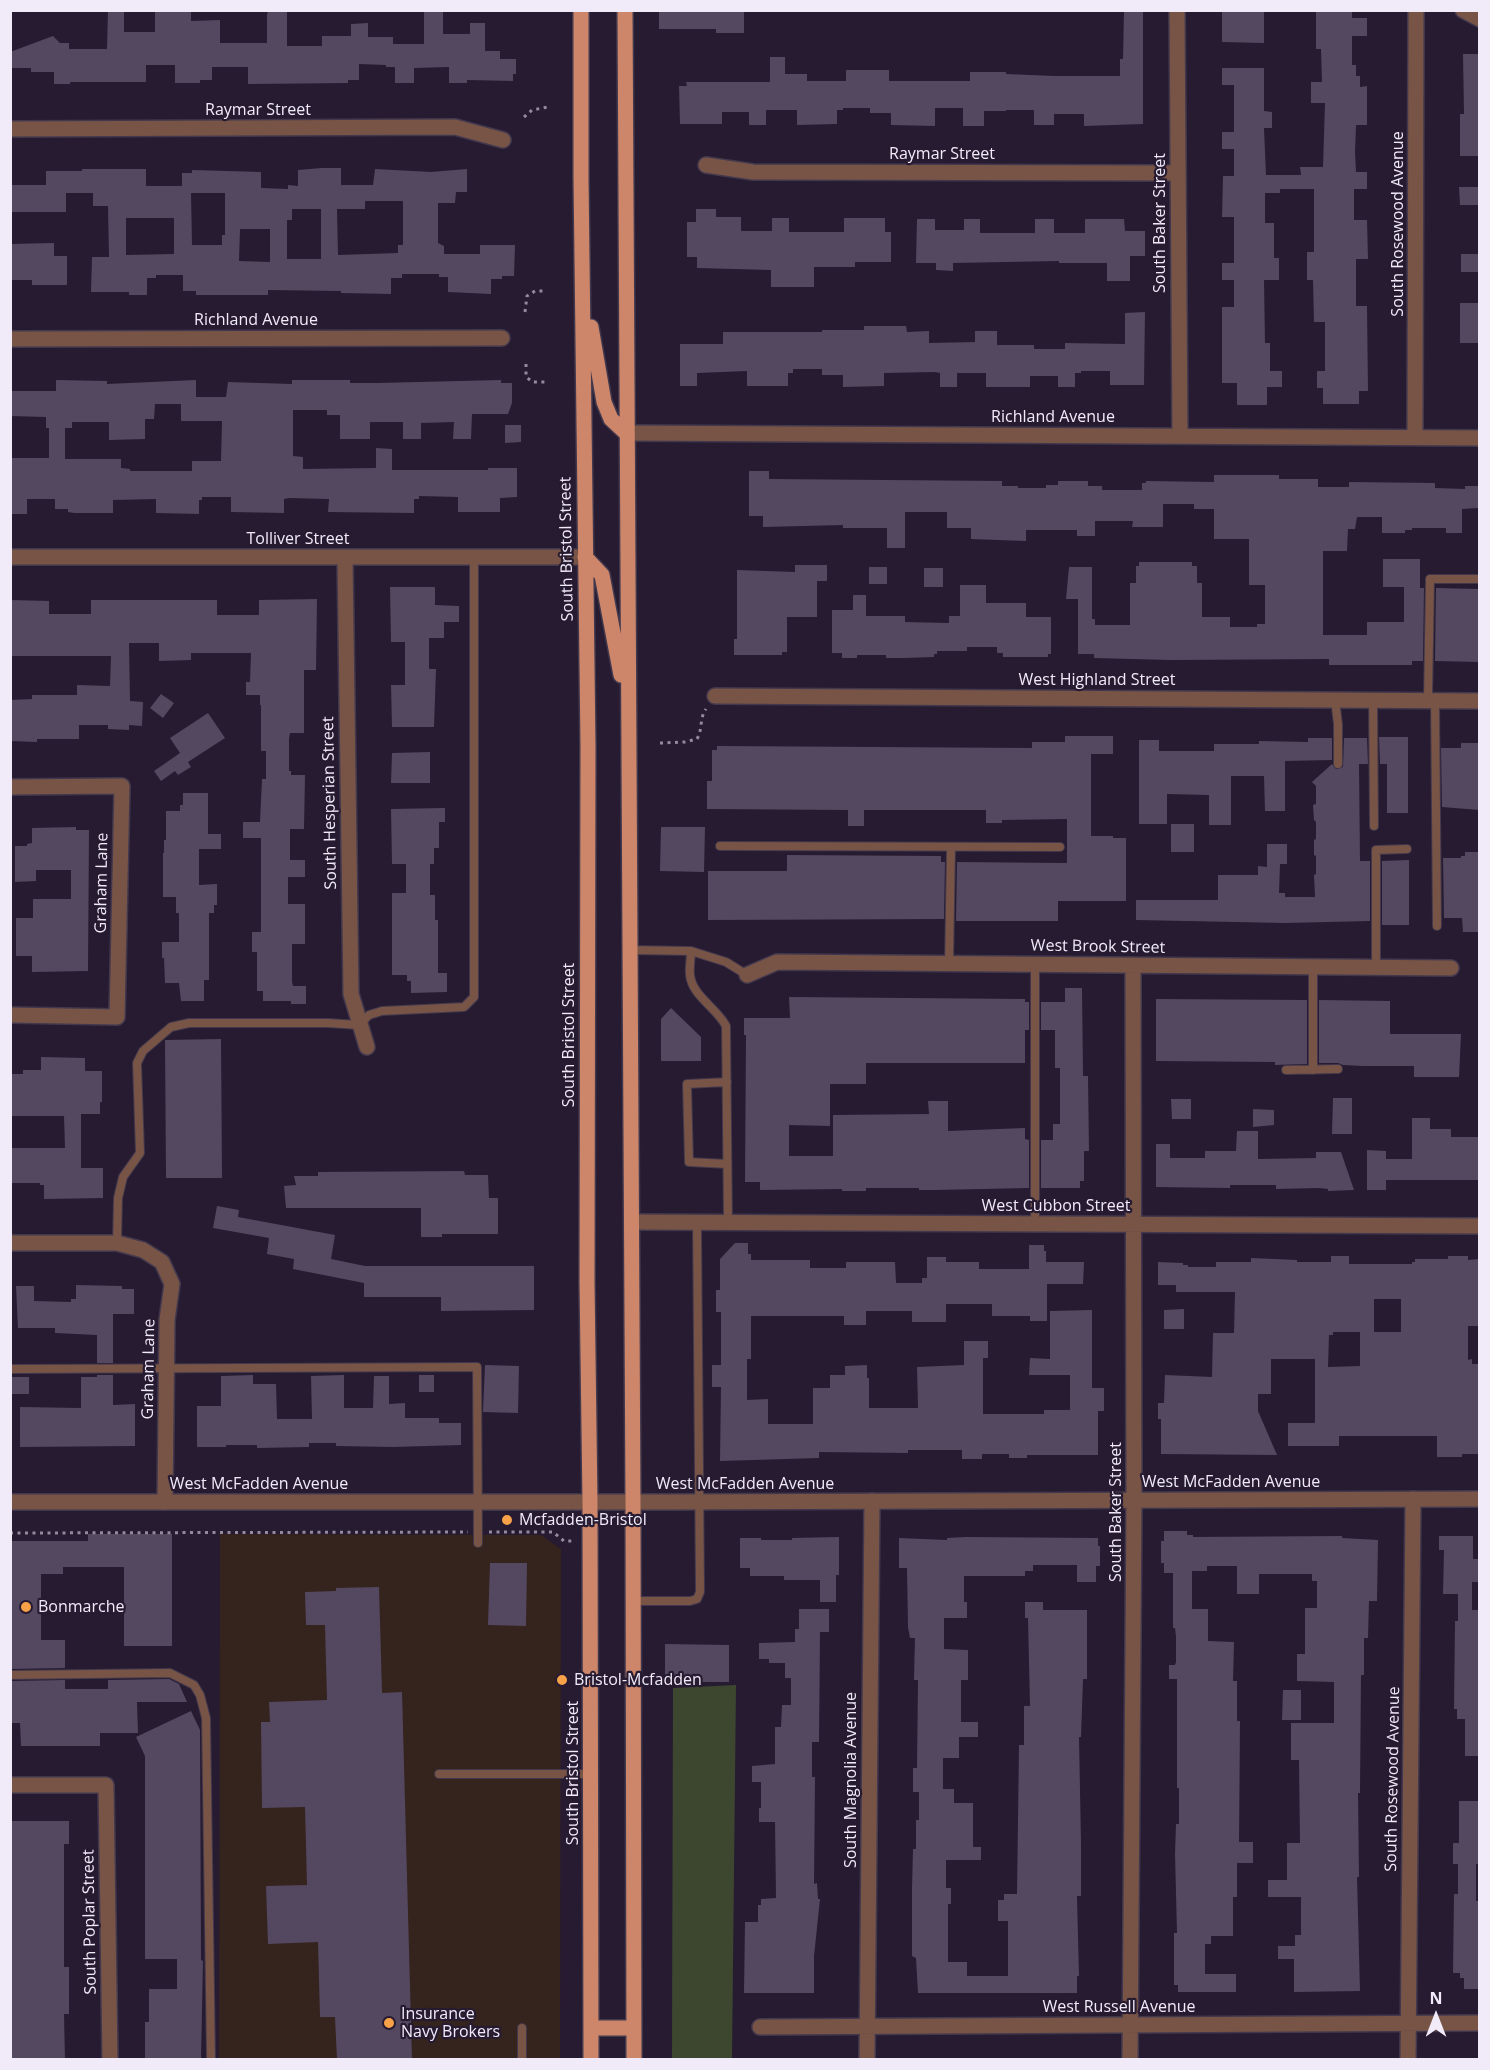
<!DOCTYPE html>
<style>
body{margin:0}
#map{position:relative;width:1490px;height:2070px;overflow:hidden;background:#261b31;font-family:"Open Sans",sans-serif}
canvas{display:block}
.frame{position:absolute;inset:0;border:12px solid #f1eaf9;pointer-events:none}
.north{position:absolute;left:1406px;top:1986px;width:60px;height:60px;-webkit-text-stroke:4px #261b31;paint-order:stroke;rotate:0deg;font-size:16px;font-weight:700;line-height:24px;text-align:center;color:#f1eaf9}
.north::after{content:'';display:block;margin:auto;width:21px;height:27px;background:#f1eaf9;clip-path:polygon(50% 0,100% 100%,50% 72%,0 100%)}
</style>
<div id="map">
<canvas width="1490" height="2070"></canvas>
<div class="frame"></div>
<div class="north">N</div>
</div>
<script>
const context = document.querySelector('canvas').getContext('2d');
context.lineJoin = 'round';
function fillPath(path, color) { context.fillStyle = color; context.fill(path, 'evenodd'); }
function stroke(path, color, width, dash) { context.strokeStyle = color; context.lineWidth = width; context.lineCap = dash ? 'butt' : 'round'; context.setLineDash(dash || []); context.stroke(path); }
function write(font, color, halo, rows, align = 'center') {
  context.font = font + ' "Open Sans",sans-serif'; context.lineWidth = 4.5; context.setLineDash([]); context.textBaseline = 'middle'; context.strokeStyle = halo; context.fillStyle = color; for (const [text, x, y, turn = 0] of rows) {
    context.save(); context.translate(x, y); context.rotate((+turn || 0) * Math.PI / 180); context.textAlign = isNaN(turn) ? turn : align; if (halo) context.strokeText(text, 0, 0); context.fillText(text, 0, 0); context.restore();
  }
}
const commercial = new Path2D(`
 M220 1534 541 1535 561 1549 560 2059 219 2060Z`);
const green = new Path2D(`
 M736 1685 732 2059H672L673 1688Z`);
const building = new Path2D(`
 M108 10H124V32H155V10H191V21L220 20V43H267V14L269 10H287V46H322V36H351V24L368 23V37H393V44H424V10H443V34H470V23H485V51H500V59H516V74H513V81L467 80V83H449V67L414 68V83H395V67H386V65L359 64V80H348V83L248 84V67H212V80H200V83H175V65H146V82H70V84H54V72H31V68H10V52L53 36 60 43H69V49H107Z
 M659 10H744V33H716V29H659Z
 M1124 10H1143V124L1084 126V114H1054V125H1034V110H1006V111H984V126H963V108H935V126L891 125V113H870V108H843V110H837V124L797 125V110H766V125H749V112H722V124H680L679 86H687L686 82H770V57H785V74H807V81H846V70H889V81H970V72H1006V74L1054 76H1120V59H1123Z
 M1222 10H1264V43L1222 42Z
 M1316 10H1352V18H1367V36H1352V65H1356V76H1360V87L1367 86V125H1356L1355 152 1356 172H1367V189H1354V220H1367L1368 259H1356V306H1367L1368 391H1359V404H1323V388H1317V371H1325V322H1314L1313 280H1307V252H1314V189H1280V193H1265V223H1274V258H1279V280H1264L1265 343H1270V371H1282V387H1267V405H1237V383H1222V307H1234V280H1222V263H1234V217H1222L1223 176H1234V149H1222V132H1234V85H1222V68H1264V111L1272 112V128H1264L1266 175H1301L1300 167H1323L1325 103H1311V82H1322L1321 49H1316Z
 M1463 54H1479V156H1460V114H1464Z
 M322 168H341V185H373L375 169 431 172 467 169V192H456L455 203H438V243L444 246V254H480V245H515L514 276H502V279H491V294L448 292V277H439V274H402V278H391V294L341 293V291L268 290V295H196V291H183V275H156V278H147V295H129V292H91L92 257H109L108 206H93V193H66V212H10V185H46V171H82V169H146V186H182V173H192V170L261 172V188L288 189V185L298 186V170ZM191 193H225V235H222V245H192ZM365 201H403V245H398V253L338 255 337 209H365ZM292 209H321V259H287V220H292ZM126 218H174V254L126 255ZM240 229H270V262L239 261Z
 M1459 187H1479V205H1460Z
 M696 209H716V217H741V231H772V218H789V232H844V218H885V232H891V262H855V267H814V287H771V270L697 268V257H687V222H696Z
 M917 219H935V230H964V219H980V233H1035V219H1054V233H1085V219H1124L1125 231H1145V256H1130V281H1107V263H1059V261L953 263V271L936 270V263H916Z
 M54 243V256H67V285H32V280H10V244Z
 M1461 254H1479V272H1461Z
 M1460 303H1479V343H1460Z
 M1145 312 1144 385H1110V371H1081V373H1075V387H1058V376H1030V387H986V373H957V387H940V373L935 372 884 373V386L843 387V375H822V369H793V373H788V386H747V371L697 373V386H680V344H723V332H822V330H864V326H906L907 332 929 331V343L975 342V331H997V345H1034V349H1065V343L1125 344V313Z
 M56 380 107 381V384L196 380V397H226L228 382 292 384V380H350V383H377L501 380V383H512V403L508 414H472L471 439H453L454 422 421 423V439H403V422H370V439H340V415H327V410H293V456L303 457V469L376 468V448L392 449V470H488V468H517V497L500 498V512H458V497L419 496V499H414V513L328 512 329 499 289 498 284 499V513L231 512V497H202V500H199V514L156 513V499L113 500V513H74L68 512V509H55V499H27V514H10L12 458H49V428H46V417L10 416V391H56ZM155 404H181V421H222L221 461H192V471H130V469L121 468V459H65V428H72V422H109V440L145 439V419H154Z
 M505 425H521V442L505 443Z
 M749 471H769V479L1002 481V486H1018V488H1046V485H1058V481H1088V486H1102V490H1142V483H1146V481L1214 482V475H1279V479H1318V487H1349V482L1435 483V488L1465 489V486H1479V508L1462 509V533H1446V528H1412V530H1405V533H1382V517H1357L1355 529H1348L1347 551H1323V635H1367V622H1404V587H1383V559H1420V588H1424L1423 661H1412V665H1329V659L1171 660 1094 658V654H1078V599H1066L1069 567H1092V619H1095V625H1130V583H1136V566H1139V562H1192V566H1197V583H1202V617H1230V627H1257V624H1265V585H1249V539H1214V509H1194V504H1163V527H1132L1133 521H1095V536H1077V530H1026V541L971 539V528H947V512H905V548H887V528H843V525L763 527V516H749Z
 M795 565H827V581H817V617H787V652H782V655H734V639H737V570L795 572Z
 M869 567H887V584H869Z
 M924 568H943V587H924Z
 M960 585H986V603H1026V617H1051V654H1048V657H1003V653H997V647H967V651H937V654H934V657L905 658H886V655H857V658H842V653H832V610H853V595H866V616H905V622L949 623V616H960Z
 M390 587H435V605L459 606V622H444V638H429V669H436L434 727H392L391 685H405V642H391Z
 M1436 588 1479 589V662L1435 661Z
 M317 599 316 670H304V733H290L289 739V771H291V775H305L304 829H290V860H305V877H288V904H305V944H292V982L293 986H306V1004H291V1001H263V991H257V952H252V932H261V838H243V822H260L262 779H266V751H261V705H260V695H246V682H250L251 653H191V660L159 661V643H129L130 701 143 702 142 726 129 725V730L108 729V725H79V739H37V742L10 741V700L32 699V695H77V685L110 686 111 656H10V600L49 601V614H91V600H217V615H259V600Z
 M161 694 174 703 163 718 150 708Z
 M208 713 225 738 188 762 191 767 178 775 175 771 161 781 154 771 180 753 170 738Z
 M1065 736H1113V754H1091V836H1113V838H1126V901H1058V921H956L957 862 1067 863V819L1002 820V823H986V810H864V826H848V810L707 809V781H712V750H717V746L1032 748V742H1065Z
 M1379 737H1408V813H1387V764H1380Z
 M1308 738H1332V760L1285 761V811H1265L1264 776H1231V825H1209V795L1167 794V824H1139V740H1159V751H1214V744H1259V741L1308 742Z
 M1344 738H1367L1368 764H1359L1360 861H1370V921L1285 923 1136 920V900H1218V875H1258V866L1267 867V844H1287V864H1280L1279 893H1285V897H1315L1314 875 1316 874V856L1314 855V840L1316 839V822L1314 820 1313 805 1316 804V786L1312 782 1332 764 1336 769 1343 767Z
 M1461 743H1479V810L1442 807 1441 748H1461Z
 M430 752V783H391L392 753Z
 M183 793H208V834H221V849H199V885L217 884V905H214V913H209V980H204V1001H181L179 983H165L164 958H162V942H179V913H176V897H163V853H164V840H166V811H180V805H183Z
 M445 808V822H439V848H434V864H430V895H435V920H438V973H447V992L411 993V981H407V975H392V893H406V864H392L391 809Z
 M1171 824H1194V852H1171Z
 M76 827V830H89L88 971 32 972V956H16V918H33V899H71V870H36V881L15 882V846H27V844L32 843V828Z
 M661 827H705L704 872 660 871Z
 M1465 852H1479V932H1463L1462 918H1444L1443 858H1461V856H1465Z
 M787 855 941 856V862H945L944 919 708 920V871H787Z
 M1409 860V925H1382V861Z
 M1065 988H1082L1083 1076H1088L1089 1151H1084V1181H1080V1188H1041V1140H1053V1124H1060V1068H1055V1030H1041V1002H1065Z
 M789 997 1025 999V1002H1029V1030H1025V1063H866V1084H830V1126L789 1125V1156H833V1115L929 1114 928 1101H948V1131L1025 1128V1139L1029 1140V1188L935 1190H919V1188H866V1191H842V1189L760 1190V1182H745L746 1035H744V1018H790Z
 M1156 999 1307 1000V1064L1275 1065V1062L1156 1061Z
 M1319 1000 1390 1001V1034H1461L1459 1077H1414V1066H1363L1343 1065 1338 1063H1319Z
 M671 1008 701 1037V1061H661V1019Z
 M221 1039 222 1178H166L165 1040Z
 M41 1057 85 1058V1071H102V1102H100V1114H81V1168H103V1198L44 1199V1185H40V1183H10V1148H65L64 1116H10V1074H23V1070H41Z
 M1333 1098H1352V1134H1332Z
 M1171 1099H1191V1119H1172Z
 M1253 1109 1274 1110V1125L1253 1127Z
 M1412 1118H1430V1129H1451V1137H1479V1180H1386V1190H1367V1150L1386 1151V1159H1412Z
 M1237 1131H1258V1159L1316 1158V1152H1341L1354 1190 1328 1191V1189L1319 1188 1276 1189V1185H1230V1188L1156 1187V1144H1170V1158H1205V1151H1236Z
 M464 1171 465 1175H488L489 1198H498V1234H442V1237H421V1208H286L284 1186 296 1185 294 1176H318V1172Z
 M217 1206 239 1210 238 1217 335 1235 331 1259 365 1266H534V1310L441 1311V1297H364V1283L293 1269 294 1259 267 1254 269 1238 213 1228Z
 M735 1243H748V1254H751V1260H810V1268H846V1262H895L896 1283H922V1278H927V1257H946V1262H979V1269H1029V1245H1044V1251H1046V1262H1084L1083 1284H1047V1321H1030V1316H992V1304H946V1322H912V1311H866V1325H844V1316H751V1359H747V1400L768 1399V1424H813V1388H830V1375H845V1366L867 1365V1378H869V1408H918L917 1367 964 1365V1341H988V1358H983V1414H1044V1410H1070V1375H1029L1030 1358 1050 1359V1311L1092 1310V1388H1104V1411H1098V1455H1027V1458H1009V1454H982V1459H962V1450H908V1453L819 1452V1458L720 1461 721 1387H712V1365H721V1312H716V1290H720V1259Z
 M1331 1256H1349V1264H1412V1262H1415V1259H1448V1256H1468V1260L1479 1259V1326H1468V1360L1472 1359V1364H1479V1454H1462V1457H1437V1436H1339V1446H1288V1423H1315V1359H1271V1394H1258V1411L1277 1455 1161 1454V1419H1158V1403H1164L1165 1375 1212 1377 1213 1333H1234L1235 1292H1176V1285H1158V1262L1183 1263V1265H1188V1267H1216V1262H1251V1258L1297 1260V1262H1331ZM1374 1299H1401V1332H1374ZM1333 1332H1360V1366L1328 1367 1329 1335H1333Z
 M76 1285 122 1286V1289H134V1314H113V1363H97V1335L55 1333V1328H18L16 1286H34V1301L71 1302V1299H76Z
 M1184 1309V1329H1164V1310Z
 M485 1365 519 1366 518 1413 483 1412Z
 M97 1375H113V1405L135 1404V1446L20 1447V1407L81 1408V1377H97Z
 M253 1375V1384H276L277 1419H312L311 1376 344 1375V1408H373L374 1376H389V1404L405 1403V1418H439V1423H461V1445L393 1447 336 1446V1443H309V1447L257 1448V1445H226V1447H197V1406H221V1376Z
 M419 1375H434V1392H419Z
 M10 1377H29V1394H10Z
 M1164 1531H1187V1535H1193V1537L1342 1536V1538L1378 1540 1377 1601H1369L1368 1638H1364V1675H1361L1360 1793H1358L1359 1877H1357L1360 1991 1294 1992V1959H1278V1946H1295V1935H1301V1897H1268V1880H1287V1843H1300L1299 1760H1291V1723H1334V1682L1297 1681V1654H1305V1608H1317V1581H1312V1574H1259V1594H1237V1566H1207V1571H1192V1609H1208V1641L1234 1642 1233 1681H1237V1721H1240L1239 1842H1253V1863H1237V1897H1233V1936H1211V1944H1205V1974H1236V1992H1178V1985H1174V1933H1177L1175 1854 1176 1824H1179V1788H1177V1679H1169V1665H1175L1176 1662V1637L1175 1628H1173V1573H1164V1563H1161V1541H1164Z
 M88 1534H172V1646H124V1567H63V1574H41V1640H65V1668L10 1669V1541H88Z
 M1439 1536H1473V1559H1479V1582H1472V1610H1479V1756H1465V1719H1457V1709H1454L1455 1621H1458V1594H1443L1444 1550H1439Z
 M839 1537V1575H836V1602H820V1580H784V1576H750V1568H740V1538H761V1540H792V1538Z
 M966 1537 1098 1538V1546H1100V1566H1096V1582H1077V1565H1033V1571H1025V1576H964V1602H967V1618H944V1649L968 1650V1680H961V1722H978V1737H959V1758H943V1789H954V1803H973V1847H981V1860H946V1888H951V1904H948V1962H967V1976H1008V1921H998V1900H1004V1894H1017L1019 1745H1024V1706H1030L1028 1618H1025V1602H1043V1610H1087V1679H1083L1081 1737H1079L1081 1843V1896H1077L1079 1976H1077V1993H918L916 1958 912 1956V1888L913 1849H916V1820H919V1792H913V1768H917L918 1680H914L915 1638H910L908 1627 907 1568H899V1538L947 1540V1538Z
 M490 1563H527L526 1626 488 1625Z
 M379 1587 382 1693 402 1692 412 2060H337L335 2017H320L318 1942 268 1944 266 1886 307 1885 305 1807 262 1808 261 1722H270L269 1702 327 1700 325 1625H306L305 1592 336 1591V1588Z
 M799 1609H829V1632H820L819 1742H812V1777H815L814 1884 817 1883 818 1899H820L814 1956V1993H744L745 1922H758V1905H761V1899L776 1898 775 1822H759V1808H761V1782H752V1766L775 1764V1727H781L782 1705H791V1678H785V1663H769V1659H759V1643L795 1642V1629H799Z
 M665 1644 729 1645V1682H665Z
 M169 1679 179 1684 187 1702H137L138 1733H100V1746H21L20 1723H10V1681L65 1680V1689H108V1680Z
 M1283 1690H1301V1720H1282Z
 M191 1711 200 1730 201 1960 203 1961 201 2060H145V2022H149V1989H177V1959H145V1756L136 1737Z
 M1459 1801H1479V1858L1478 1864H1476V1901H1479V1989H1464V1978H1460V1973H1453L1454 1894H1458V1864H1453V1843H1459Z
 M10 1821H69V1844H64V1967H69V2014H64L65 2060H11Z`);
const path = new Path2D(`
 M524 117 532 110 548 107
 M525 312 527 296 535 291H545
 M526 364V377L533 382H546
 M660 743 685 742 697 739C703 729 699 719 706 709
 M489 1532H553L564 1541H575
 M10 1533 468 1532`);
const service = new Path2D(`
 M1335 700 1338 724V764
 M1373 700 1374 826
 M1428 700 1430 579H1480
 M1435 700 1437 926
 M720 846 1060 847
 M630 950 691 951C691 959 689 967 690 975 692 996 717 1008 726 1026L728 1223
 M691 951 726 962 747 975
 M949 964 951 848
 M1035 965V1224
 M1313 967V1070
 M1376 968V850L1407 849
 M1286 1070 1338 1069
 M727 1082 687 1084 689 1162 727 1164
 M117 1243 118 1198 123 1177 140 1153 137 1063 143 1051 171 1027 189 1023H328L359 1025 369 1015 382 1011 464 1007 474 997V557
 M10 1369 477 1367 478 1543
 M634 1601H690L697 1599 700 1592 697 1222
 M10 1675 170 1673 194 1685 200 1695 206 1718 211 2060
 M439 1774H591
 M522 2028V2060`);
const minor = new Path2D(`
 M1177 10 1180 436
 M10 129 455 127 503 140
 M706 165 753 172 1178 173
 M10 339 502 338
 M626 433 1480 438
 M1415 437 1416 10
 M10 557H585
 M345 557 351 994 367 1047
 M715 696 1480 701
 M10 787 122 786 117 1017 10 1015
 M747 975 777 962 1451 968
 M632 1222 1480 1226
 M10 1243H117L143 1250 162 1262 172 1284 167 1320 165 1502
 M10 1785H106L110 2060
 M760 2027 1480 2023
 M867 2060 872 1501
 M1130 2060 1134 1500 1133 966
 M1408 2060 1413 1499`);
const tertiary = new Path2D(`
 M1463 10 1480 19
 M10 1502H668L1480 1499`);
const primary = new Path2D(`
 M581 10V178L588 746 587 1282 590 1502 591 2060
 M625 10 633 1502 634 2060
 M591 327 604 402 611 419 626 433
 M585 557 602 575 621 675
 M591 2028H633`);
const markers = [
 [507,1520,6,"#f7a148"],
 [26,1607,6,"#f7a148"],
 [562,1680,6,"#f7a148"],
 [389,2023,6,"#f7a148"]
];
const streetNames = [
 ["Raymar Street",258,110],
 ["Raymar Street",942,154],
 ["South Baker Street",1160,223,-90],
 ["South Rosewood Avenue",1398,224,-90],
 ["Richland Avenue",256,320],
 ["Richland Avenue",1053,417],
 ["Tolliver Street",298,539],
 ["South Bristol Street",567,549,-91],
 ["West Highland Street",1097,680],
 ["South Hesperian Street",330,803,-91],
 ["Graham Lane",102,883,-89],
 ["West Brook Street",1098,947,1],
 ["South Bristol Street",569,1035,-90],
 ["West Cubbon Street",1056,1206],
 ["Graham Lane",149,1369,-89],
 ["West McFadden Avenue",1231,1482],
 ["West McFadden Avenue",259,1484],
 ["West McFadden Avenue",745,1484],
 ["South Baker Street",1116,1512,-90],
 ["South Bristol Street",573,1773,-90],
 ["South Rosewood Avenue",1393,1779,-89],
 ["South Magnolia Avenue",851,1780,-90],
 ["South Poplar Street",90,1922,-91],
 ["West Russell Avenue",1119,2007]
];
const poiNames = [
 ["Mcfadden-Bristol",519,1520],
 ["Bonmarche",38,1607],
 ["Bristol-Mcfadden",574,1680],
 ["Insurance",401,2014],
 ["Navy Brokers",401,2032]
];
fillPath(commercial, '#35231e');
fillPath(green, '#3d4730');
fillPath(building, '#544861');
stroke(service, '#42384d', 10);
stroke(minor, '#42384d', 18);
stroke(tertiary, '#42384d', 18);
stroke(primary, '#42384d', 18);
stroke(path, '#938b9d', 3, [3, 4.5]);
stroke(service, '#775446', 8);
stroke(minor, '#775446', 15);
stroke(tertiary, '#775446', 15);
stroke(primary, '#cd8669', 15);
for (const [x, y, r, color] of markers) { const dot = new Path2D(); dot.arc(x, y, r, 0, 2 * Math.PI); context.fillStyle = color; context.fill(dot); stroke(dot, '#261b31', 2); }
write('16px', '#f1eaf9', '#261b31', streetNames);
write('16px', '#f1eaf9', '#261b31', poiNames, 'left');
</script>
